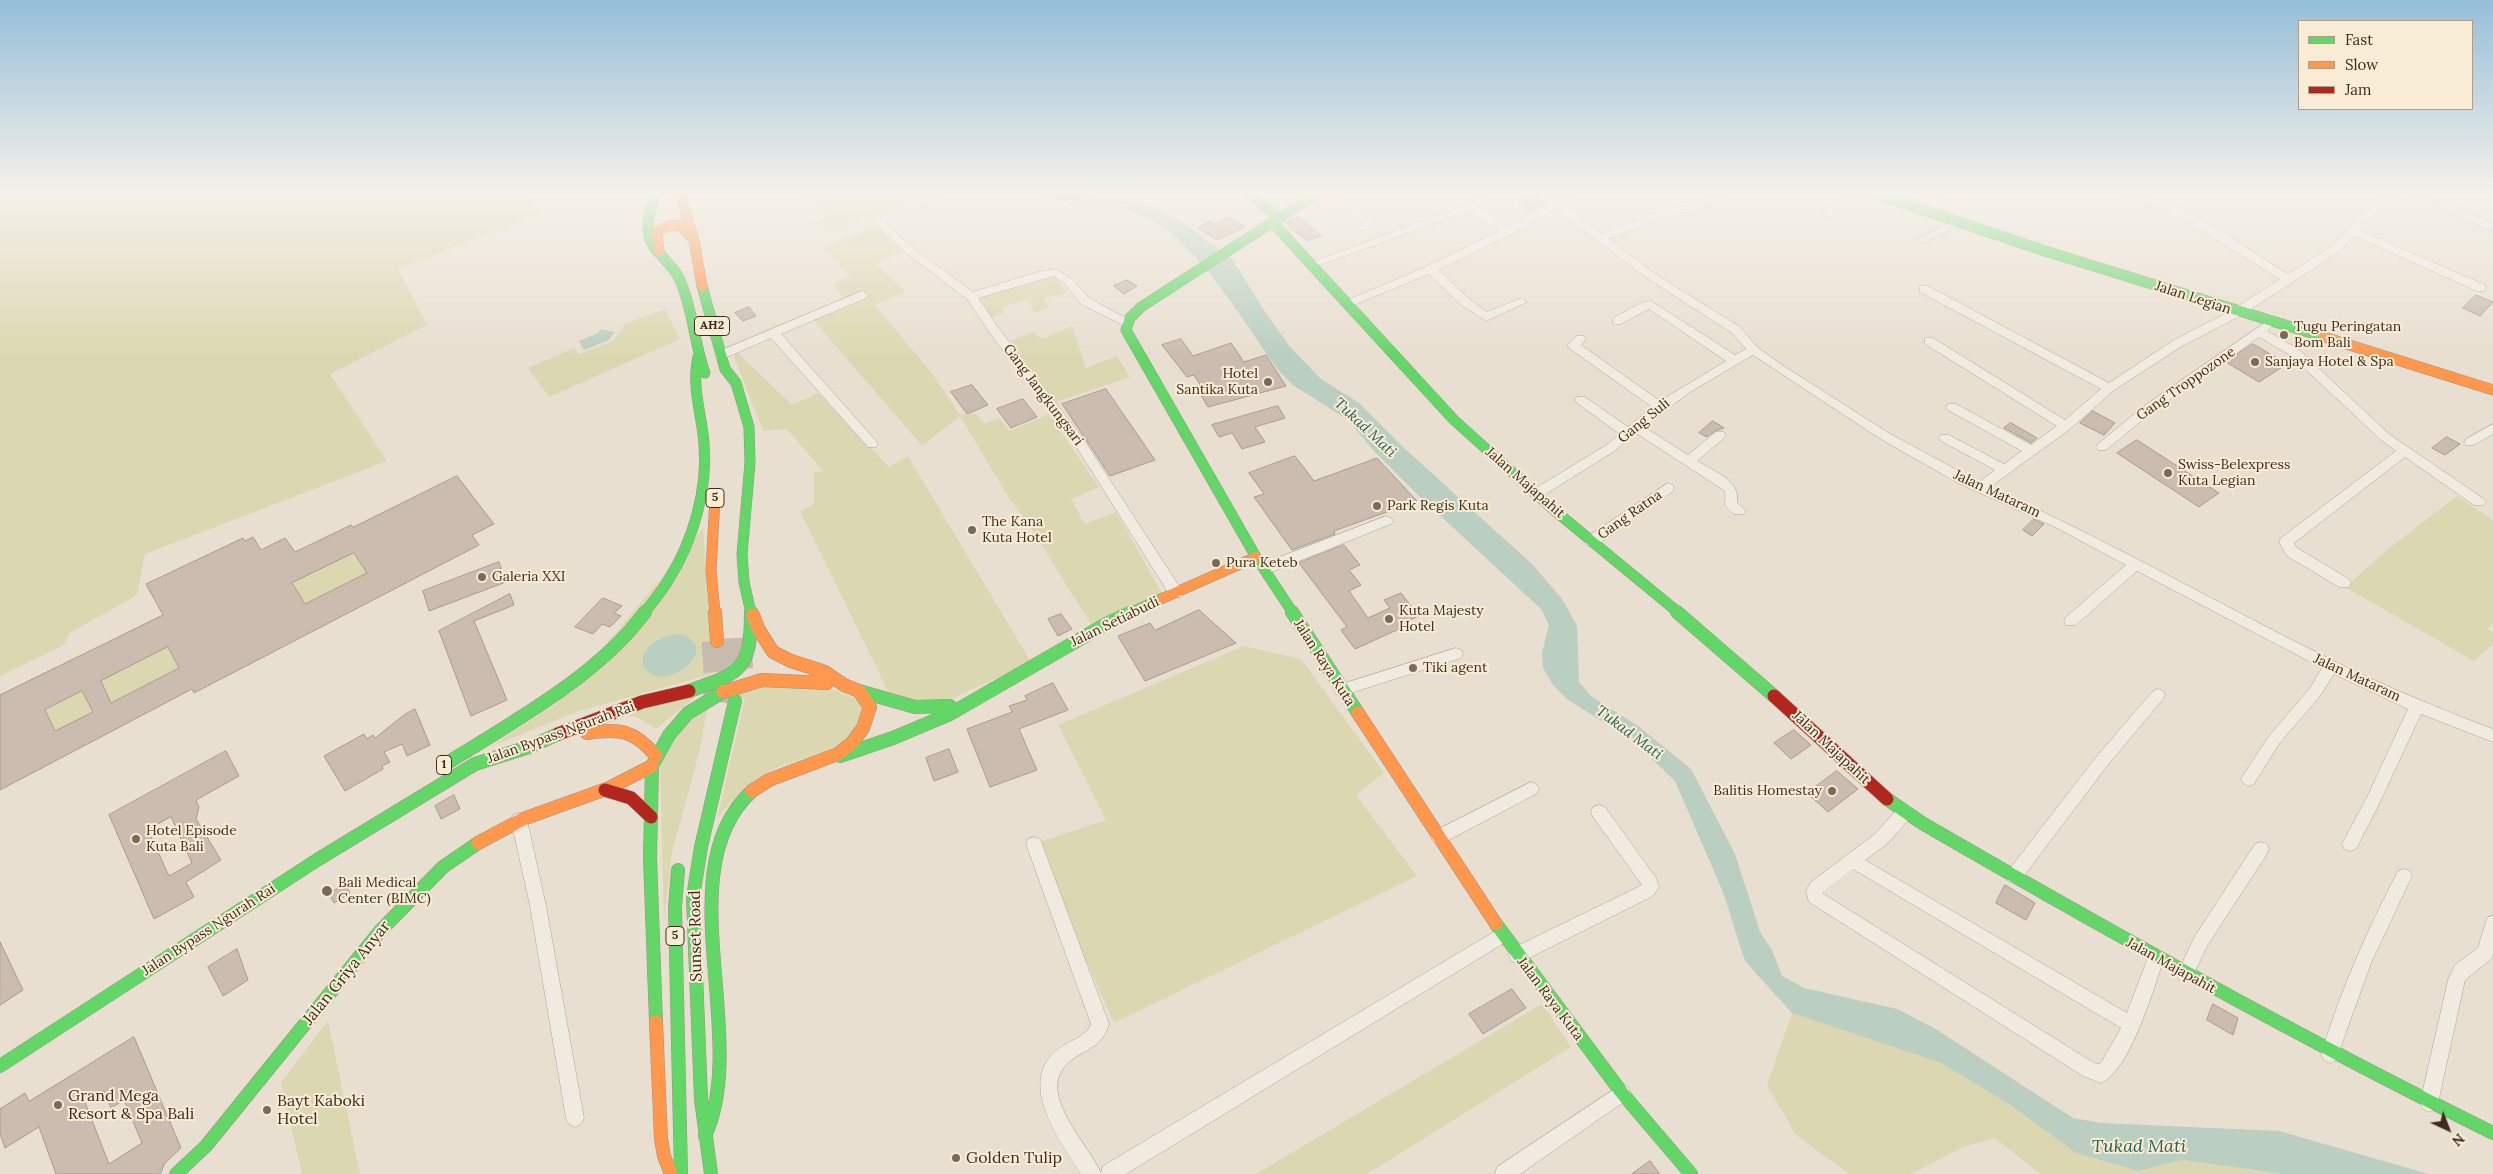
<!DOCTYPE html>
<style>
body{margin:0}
#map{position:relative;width:2493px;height:1174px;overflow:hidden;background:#e8dfd0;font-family:Lora,serif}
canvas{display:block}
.legend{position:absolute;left:2298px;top:20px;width:175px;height:90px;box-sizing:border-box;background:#f9ecd5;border:1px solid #ae9f8c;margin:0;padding:6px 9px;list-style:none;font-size:15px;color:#3e2b1e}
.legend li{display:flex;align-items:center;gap:10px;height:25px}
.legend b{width:25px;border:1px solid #ae9f8c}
.north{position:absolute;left:2423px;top:1104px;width:50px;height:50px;-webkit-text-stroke:4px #f9ecd5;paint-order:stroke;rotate:137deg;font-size:14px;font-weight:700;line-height:20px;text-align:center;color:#3e2b1e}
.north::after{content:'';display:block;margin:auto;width:18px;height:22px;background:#3e2b1e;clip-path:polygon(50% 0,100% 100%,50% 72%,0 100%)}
</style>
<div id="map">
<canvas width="2493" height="1174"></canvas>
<ul class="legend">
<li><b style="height:6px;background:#63d668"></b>Fast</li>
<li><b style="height:6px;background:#ff974d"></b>Slow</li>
<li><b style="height:6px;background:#b3261e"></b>Jam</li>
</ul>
<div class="north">N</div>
</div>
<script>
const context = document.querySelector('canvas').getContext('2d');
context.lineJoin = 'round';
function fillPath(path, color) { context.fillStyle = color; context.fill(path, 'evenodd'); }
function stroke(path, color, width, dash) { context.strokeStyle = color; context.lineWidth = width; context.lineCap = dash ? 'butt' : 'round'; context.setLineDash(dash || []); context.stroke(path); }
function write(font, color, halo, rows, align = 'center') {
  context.font = font + ' Lora,serif'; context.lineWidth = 4; context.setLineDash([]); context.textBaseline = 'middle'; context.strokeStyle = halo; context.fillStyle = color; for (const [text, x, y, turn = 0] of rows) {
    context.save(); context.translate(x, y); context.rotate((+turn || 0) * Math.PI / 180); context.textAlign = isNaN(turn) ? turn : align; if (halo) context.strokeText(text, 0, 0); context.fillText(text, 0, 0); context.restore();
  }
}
const green = new Path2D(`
 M0 191H522L542 213 398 269 427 325 330 374 387 461 145 554 137 595 70 633 64 645 0 676Z
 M800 191H945L837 229 821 224 807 225 828 216Z
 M878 225 904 251 875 263 905 292 875 305 931 372 960 415 976 414 984 424 999 418 1010 431 1049 414 1099 487 1071 499 1085 524 1116 512 1163 595 1092 626 1032 530 1007 495 960 416 922 446 810 316 845 301 833 283 850 276 824 248Z
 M1054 274 1067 293 1044 298 1048 307 1035 313 1027 299 1001 307 1004 313 989 318 975 297Z
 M665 309 680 339 549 397 528 368 574 348 579 354 613 341 625 324Z
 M1072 326 1086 368 1117 356 1130 377 1056 402 1010 341 1033 332 1042 339Z
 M738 353 792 405 818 393 889 467 908 456 1031 662 947 701 932 702 901 698 888 691 800 511 814 504V472L823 471 787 429 763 431 734 357V355Z
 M2457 496 2493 520V624L2488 629 2493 633V644L2474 661 2345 587 2392 546Z
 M703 528 711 644 746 638 745 644 715 673 576 712 490 747 557 703ZM671 635 696 654 644 668C642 647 651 640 671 635Z
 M354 553 367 573 305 604 292 583Z
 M1244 646 1301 659 1384 773 1356 795 1417 876 1114 1023 1034 844 1106 820 1058 725Z
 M168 647 179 668 111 703 101 681Z
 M793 683 824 686 862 701C874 751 798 755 768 772 747 784 732 800 717 819L745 697 708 703 700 749 672 853 664 922 660 769C668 727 711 688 754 684 767 683 780 684 793 683Z
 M710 685 656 729 637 717 621 715Z
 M82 691 93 712 55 731 45 710Z
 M1542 1004 1571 1047 1367 1174H1256Z
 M1792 1013 1941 1063 2012 1106 2077 1153 2138 1171 2182 1160 2285 1174H2040L1995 1138 1964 1147 1911 1174H1849L1796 1135 1767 1085Z
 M328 1021 360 1174H302L281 1082Z`);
const water = new Path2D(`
 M1030 191H1071L1098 199 1127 201 1156 208 1185 224 1233 260 1265 312 1290 347 1321 379 1359 403 1402 446 1533 565 1562 599 1577 626 1579 682 1591 696 1638 726 1691 769 1735 854 1760 932 1772 950 1782 976 1804 988 1897 1009 1934 1028 2073 1118 2101 1123 2279 1131 2429 1174H2285L2182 1160 2138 1171 2076 1153 2012 1106 1941 1063 1792 1013 1745 961 1723 892 1675 781 1631 739 1568 700 1553 685 1543 668 1542 653 1549 625 1541 609 1421 498 1374 451 1348 420 1293 385 1279 371C1244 323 1192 231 1134 212 1119 207 1101 210 1085 207 1066 204 1048 197 1030 191Z
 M600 329 615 332 609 340 584 350 579 341 598 333Z
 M680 634C729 649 654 702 642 662 644 643 662 635 680 634Z`);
const building = new Path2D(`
 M1535 196 1545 204 1531 211 1519 203Z
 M1229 217 1245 227 1217 240 1198 228 1210 221 1215 224Z
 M1299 217 1321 236 1307 241 1285 223Z
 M1127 280 1137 286 1124 294 1114 286Z
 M2476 295 2493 302 2480 316 2463 308Z
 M749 307 756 316 743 321 735 313Z
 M1181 339 1193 356 1231 343 1244 362 1266 355 1286 386 1208 407 1201 395 1206 394 1194 375 1187 377 1162 345Z
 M2253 344 2287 364 2259 382 2226 362Z
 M972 385 988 405 967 414 951 392Z
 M1106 389 1155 460 1110 476 1062 404Z
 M1023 399 1037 417 1011 428 997 409Z
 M1278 406 1285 418 1255 427 1265 442 1242 449 1232 433 1219 437 1212 425Z
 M2093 411 2115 423 2104 435 2080 423Z
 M1713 421 1724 428 1715 431 1707 437 1699 433Z
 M2011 423 2037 438 2031 443 2004 428Z
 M2447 437 2460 444 2445 455 2432 448Z
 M2137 440 2219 493 2199 507 2117 453Z
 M1295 456 1314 481 1377 458 1417 501 1334 531 1335 534 1292 550 1254 497 1264 494 1249 473Z
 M457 476 494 524 472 535 479 545 194 693 192 689 0 790V695L163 615 146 584 243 538 245 541 253 537 261 550 285 538 295 552 351 525 353 527ZM354 553 367 573 305 604 292 583ZM168 647 179 668 111 703 101 681ZM82 691 93 712 55 731 45 710Z
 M2034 519 2044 524 2032 536 2023 530Z
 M1344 545 1360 565 1349 570 1361 585 1349 591 1368 618 1390 608 1384 600 1401 593 1419 616 1405 622 1408 625 1355 649 1341 630 1347 627 1299 563Z
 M499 562 506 582 429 611 423 591Z
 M510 594 514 605 474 621 507 700 471 716 439 631Z
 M603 598 622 606 614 613 621 616 610 627 602 624 593 634 575 627Z
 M1199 610 1236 643 1145 681 1118 636 1150 623 1155 630Z
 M1061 614 1072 629 1058 636 1048 619Z
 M1053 683 1068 710 1019 729 1037 770 990 787 967 729 1012 712 1009 706 1027 700 1025 696Z
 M415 709 430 745 407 756 402 744 384 752 390 762 382 766 383 769 345 791 324 756 364 734 367 739 373 735 375 738 404 715Z
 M1794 730 1811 745 1791 759 1774 743Z
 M949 749 958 772 934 781 926 758Z
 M226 751 239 776 196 800 199 807 196 819 221 860 186 882 194 897 154 919 109 815ZM171 817 192 863 169 876 148 830Z
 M1837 771 1858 789 1828 812 1807 793Z
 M454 795 460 809 441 819 435 806Z
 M345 884 350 893 334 903 329 894Z
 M2005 885 2035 903 2026 920 1996 903Z
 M0 942 23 990 0 1005Z
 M237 949 248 980 223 996 208 967Z
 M1512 989 1526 1008 1483 1034 1469 1014Z
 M2213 1004 2238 1018 2233 1035 2207 1020Z
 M134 1037 181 1148 165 1163 160 1174H56L39 1127 5 1148 0 1134V1109L25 1093 29 1101ZM104 1091 111 1108 124 1100 142 1143 109 1164 85 1102Z
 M1650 1161 1660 1174H1632Z`);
const highwayTunnel = new Path2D(`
 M736 638 738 679
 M717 641 720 684 718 702`);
const street = new Path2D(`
 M937 191H952L884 222 913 248 973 292 1038 272 1056 269 1072 279 1089 298 1133 322 1127 326 1123 325 1081 304 1064 283 1054 276 978 298 1000 330 1082 437 1181 589 1183 593 1181 597H1171L1074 443 992 336 967 299 905 252 872 221Z
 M1320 191H1333L1376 221 1367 230H1359L1358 228 1364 221Z
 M1471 191H1482L1488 199 1477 207 1507 227 1548 204 1532 191H1544L1553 198 1568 191H1583L1559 202 1602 234 1668 208 1689 206 1721 191H1733L1732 194 1695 211 1674 213 1609 239 1655 274 1740 327 1757 347 1779 363 1887 432 1979 482 1995 470 1941 441 1939 438 1941 435H1949L2004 464 2022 451 1948 410 1946 407 1948 404H1956L2031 445 2057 426 1925 344V338H1933L2065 420 2101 389 1920 292V286H1928L2109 383 2174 340 2234 309 2280 279 2186 221 2154 206 2110 191C2172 191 2236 243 2288 274L2331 247 2369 207 2389 191H2401L2377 211 2359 230 2485 285V291H2477L2354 236 2339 251 2325 261 2242 315 2182 346 2113 391 2070 429 1990 487C2108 540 2220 605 2336 662 2387 687 2440 709 2493 729V742L2421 714 2378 806 2356 849 2350 851 2344 849 2342 844 2367 797 2408 709 2334 674 2320 696 2279 744 2254 784 2249 786 2244 784 2241 779 2244 774 2269 736 2310 688 2322 668 2137 571 2076 625H2066L2064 621 2066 617 2126 565 2055 527 1958 483 1879 438 1753 355 1690 392 1644 427 1688 455 1716 432H1724L1726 435 1724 438 1697 461C1713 471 1741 480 1737 502L1746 511 1744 514H1734C1720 502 1727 506 1725 491L1636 433 1613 452 1541 497H1531L1530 494 1531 491 1605 446 1620 434 1577 403 1575 400 1577 397H1585L1628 427 1652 407 1569 348 1567 345 1576 336H1584L1586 339 1581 345 1660 401 1726 361 1649 309 1621 324H1613V318L1643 302 1651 301 1735 355 1746 349 1732 333 1647 278 1555 209 1512 234 1438 270 1468 298 1487 312 1521 298 1527 302 1486 321 1460 304 1429 274 1351 306H1343L1341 303 1423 268 1499 231 1469 211 1317 266H1309L1307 264 1466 205 1477 198Z
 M1853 191H1866L1831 216H1823V212Z
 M1932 191 1942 193 1920 210H1912V206Z
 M2403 191H2418L2493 224V231Z
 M1957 219 1961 220V224L1925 242 1921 243 1916 240Z
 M862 291 868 295 866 298 781 334 876 441 878 444 876 447H868L771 338 725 358H717L715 355 717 352Z
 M2266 322 2272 326 2267 331 2298 349 2389 434 2484 499 2486 502 2484 505H2474L2405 457 2294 543 2297 548 2349 579 2351 583 2349 587H2339L2287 556 2279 542 2281 538 2396 451 2381 440 2290 355 2259 337 2152 412 2106 450H2098L2096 447 2098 444 2144 406Z
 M2493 424V434L2474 445H2466L2464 442 2466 439Z
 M1668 483 1673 485 1674 488 1673 491 1597 545H1587L1585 541 1587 537Z
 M1386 516 1391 518 1393 521 1391 524 1269 573 1264 574 1257 569 1259 565Z
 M1456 648 1461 650 1463 654 1461 658 1341 696 1336 694 1334 690 1336 686Z
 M2158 689 2163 691 2165 695 2163 699 2107 766 2020 881 2014 883 2008 881 2006 876 2008 871 2097 756 2153 691Z
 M1531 782 1536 784 1539 789 1536 794 1445 842 1439 844 1433 842 1431 837 1433 832Z
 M1599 805 1605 807 1656 878 1659 887 1653 896 1523 961 1517 963 1511 961 1509 955 1511 949 1642 885 1593 817 1591 812 1593 807Z
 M1905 805 1911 807 1913 812 1911 817 1887 844 1865 860 2127 1013 2150 952 2156 950 2162 952 2164 958C2154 988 2130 1071 2101 1083L2083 1076 1809 902 1806 891 1811 882 1875 834 1899 807ZM1853 869 2121 1028 2102 1061 2099 1064 2094 1063 1822 893Z
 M519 813 525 815 527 820 546 906 584 1118 581 1124 575 1127 569 1124 566 1118 530 906 511 820 513 815Z
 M1034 837 1040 839 1042 844 1109 1024C1101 1054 1074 1049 1061 1072 1044 1101 1090 1147 1101 1173L1103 1166 1497 930 1503 927 1509 930 1511 935 1509 940 1126 1174H1081C1059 1140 1014 1079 1061 1047 1070 1041 1088 1035 1091 1024L1026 844 1028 839Z
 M2261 842 2267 844 2269 849 2267 854 2207 946 2191 980 2185 982 2179 980 2177 974 2195 936 2255 844Z
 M2404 869 2410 871 2412 876 2371 963 2336 1060 2330 1063 2324 1060 2321 1054C2341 990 2367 930 2398 871Z
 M2493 915V954L2491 959 2465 980 2438 1103 2435 1109 2429 1112 2423 1109 2420 1103 2448 980 2455 965 2478 948 2487 918Z
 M1622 1084 1628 1087 1631 1093 1628 1099 1520 1174H1495L1497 1167Z`);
const fastFar1 = new Path2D(`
 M657 191C652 205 646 221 649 236 652 251 673 263 680 280 693 309 694 343 705 373
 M1247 191 1279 218
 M1867 191 2045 251 2324 337
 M1273 223 1454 420 1554 510 1679 613
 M702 286 725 369 736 383 749 427 750 463 742 554 744 582 751 613
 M644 613C653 602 662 591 669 579 693 541 708 489 704 444 702 414 691 388 698 357
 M1130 613 1161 599
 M1293 613 1256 557 1126 330 1130 318 1141 307 1321 191`);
const fast = new Path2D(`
 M1292 612 1358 713
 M1677 612 1774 696
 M689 691C741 673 751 670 751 612
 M859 691 915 707 950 706
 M840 756 893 738 950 714 1108 623 1132 612
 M447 763C512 723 600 674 645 612
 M1887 799 1922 823C2110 932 2298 1037 2493 1133
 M678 870 675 907 681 1174
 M1496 924 1622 1093 1691 1174
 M656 1022 650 858 652 766 669 735 688 713 723 692
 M0 1066 317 860 475 764 532 746 558 734
 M705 1136C751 1037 666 869 752 791
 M176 1174 206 1146 381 930 443 867 478 843
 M711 1174 701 1099 693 897 701 847 735 701`);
const slowFar1 = new Path2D(`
 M679 191 694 240 702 286
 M659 251 657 232 670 225 681 226 694 240
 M2324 337 2493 390
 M1161 599 1256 557
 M715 613 711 570 715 498`);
const slow = new Path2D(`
 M715 612 717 641
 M723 692 762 680 827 683
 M1358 713 1496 924
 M587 733C620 728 634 730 656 756
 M752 791 769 780 838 754 852 743 863 728 870 707 859 691 844 685 825 672 791 661 773 652 759 630 753 615
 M478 843 523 819 609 788 652 766
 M656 1022 661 1139 664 1156 671 1174`);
const jam = new Path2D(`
 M1774 696 1887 799
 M558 734 642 702 689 691
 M605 790 631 798 651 817`);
const markers = [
 [2284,335,5,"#7a6a5c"],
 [2255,362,5,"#7a6a5c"],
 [1268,382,5,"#7a6a5c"],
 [2168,473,5,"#7a6a5c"],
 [1377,506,5,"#7a6a5c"],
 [972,530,5,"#7a6a5c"],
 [1216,563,5,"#7a6a5c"],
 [482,577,5,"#7a6a5c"],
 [1389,619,5,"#7a6a5c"],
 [1413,668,5,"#7a6a5c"],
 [1832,791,5,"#7a6a5c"],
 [136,839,5,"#7a6a5c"],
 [327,891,6,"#7a6a5c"],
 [58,1105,5,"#7a6a5c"],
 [267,1110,5,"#7a6a5c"],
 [956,1158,5,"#7a6a5c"]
];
const shields = [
 [712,326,35],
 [715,498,18],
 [444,765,15],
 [675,936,18]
];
const shieldNames = [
 ["AH2",712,326],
 ["5",715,498],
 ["1",444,765],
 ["5",675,936]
];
const streetNames = [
 ["Jalan Legian",2193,298,18],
 ["Gang Troppozone",2186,384,-35],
 ["Gang Jangkungsari",1043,395,53],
 ["Gang Suli",1644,421,-39],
 ["Jalan Majapahit",1525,483,41],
 ["Jalan Mataram",1997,494,25],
 ["Gang Ratna",1630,515,-35],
 ["Jalan Setiabudi",1115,622,-26],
 ["Jalan Raya Kuta",1324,663,57],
 ["Jalan Mataram",2357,678,25],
 ["Jalan Bypass Ngurah Rai",561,733,-20],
 ["Jalan Majapahit",1831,748,43],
 ["Jalan Bypass Ngurah Rai",209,930,-33],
 ["Jalan Majapahit",2171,966,29],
 ["Jalan Raya Kuta",1550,999,53]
];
const poiNames = [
 ["Tugu Peringatan",2294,327],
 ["Bom Bali",2294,343],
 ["Sanjaya Hotel & Spa",2265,362],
 ["Hotel",1258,374,"right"],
 ["Santika Kuta",1258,390,"right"],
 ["Swiss-Belexpress",2178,465],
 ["Kuta Legian",2178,481],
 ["Park Regis Kuta",1387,506],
 ["The Kana",982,522],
 ["Kuta Hotel",982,538],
 ["Pura Keteb",1226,563],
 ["Galeria XXI",492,577],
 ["Kuta Majesty",1399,611],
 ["Hotel",1399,627],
 ["Tiki agent",1423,668],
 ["Balitis Homestay",1822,791,"right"],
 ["Hotel Episode",146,831],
 ["Kuta Bali",146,847],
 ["Bali Medical",338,883],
 ["Center (BIMC)",338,899]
];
const waterNames = [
 ["Tukad Mati",1365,428,43],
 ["Tukad Mati",1629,733,37]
];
const nearStreetnames = [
 ["Sunset Road",696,936,-91],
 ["Jalan Griya Anyar",347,973,-51]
];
const nearPoinames = [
 ["Grand Mega",68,1096],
 ["Resort & Spa Bali",68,1114],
 ["Bayt Kaboki",277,1101],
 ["Hotel",277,1119],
 ["Golden Tulip",966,1158]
];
const nearWaternames = [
 ["Tukad Mati",2139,1147]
];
fillPath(green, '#dbd8b1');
fillPath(water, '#bacec1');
fillPath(building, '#ccbcb0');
stroke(building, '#a99a8e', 1);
stroke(highwayTunnel, '#c6bbac', 31, [31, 16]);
stroke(street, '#aea498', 1);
stroke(fastFar1, '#9d9388', 11);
stroke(fast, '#9d9388', 14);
stroke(slowFar1, '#9d9388', 11);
stroke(slow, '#9d9388', 14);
stroke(jam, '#9d9388', 14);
fillPath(street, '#f0eae1');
stroke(fastFar1, '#63d668', 10);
stroke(fast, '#63d668', 13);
stroke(slowFar1, '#ff974d', 10);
stroke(slow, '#ff974d', 13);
stroke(jam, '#b3261e', 13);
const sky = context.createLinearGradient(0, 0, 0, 356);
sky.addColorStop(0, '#95bed8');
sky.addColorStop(0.54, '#f5f1ea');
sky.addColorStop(1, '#f5f1ea00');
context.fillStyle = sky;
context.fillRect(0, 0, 2493, 356);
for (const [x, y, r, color] of markers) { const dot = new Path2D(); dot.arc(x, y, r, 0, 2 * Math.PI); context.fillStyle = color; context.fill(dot); stroke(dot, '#f9ecd5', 2); }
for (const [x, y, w] of shields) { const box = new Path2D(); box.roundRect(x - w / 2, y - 9.5, w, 19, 4); context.fillStyle = '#f9ecd5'; context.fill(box); stroke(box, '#3e2b1e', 1); }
write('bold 12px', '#3e2b1e', null, shieldNames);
write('14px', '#3e2b1e', '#f9ecd5', streetNames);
write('14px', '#3e2b1e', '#f9ecd5', poiNames, 'left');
write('italic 15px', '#2c6058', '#f9ecd5', waterNames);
write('16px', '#3e2b1e', '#f9ecd5', nearStreetnames);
write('16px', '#3e2b1e', '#f9ecd5', nearPoinames, 'left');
write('italic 18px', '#2c6058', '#f9ecd5', nearWaternames);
</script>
